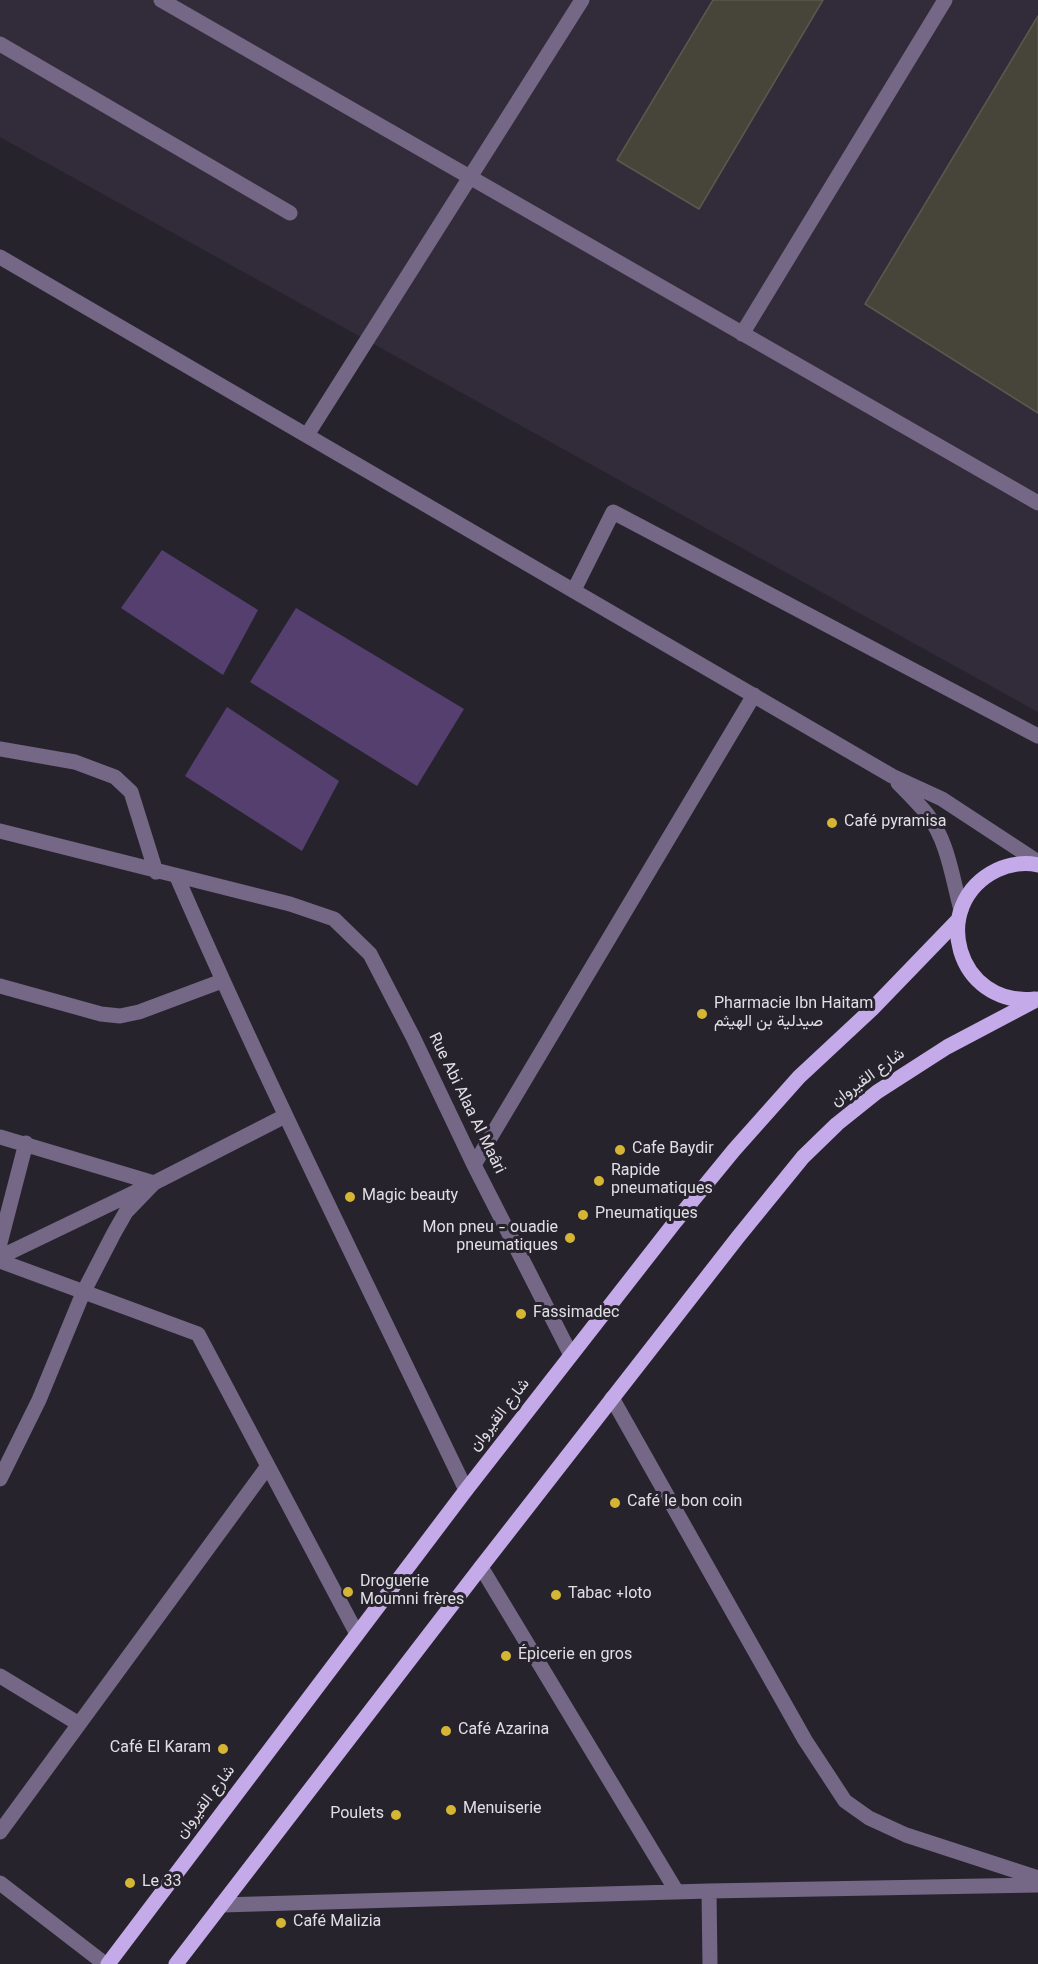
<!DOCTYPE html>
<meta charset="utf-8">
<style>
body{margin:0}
canvas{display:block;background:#27232d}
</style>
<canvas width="1038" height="1964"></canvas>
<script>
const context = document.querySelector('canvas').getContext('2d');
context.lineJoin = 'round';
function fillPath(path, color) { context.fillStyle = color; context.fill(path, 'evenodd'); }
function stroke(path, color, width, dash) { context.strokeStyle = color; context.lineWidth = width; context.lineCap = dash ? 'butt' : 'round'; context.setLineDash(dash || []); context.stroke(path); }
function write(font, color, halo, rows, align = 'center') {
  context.font = font + ' Georgia,Vazirmatn,serif'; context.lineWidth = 6; context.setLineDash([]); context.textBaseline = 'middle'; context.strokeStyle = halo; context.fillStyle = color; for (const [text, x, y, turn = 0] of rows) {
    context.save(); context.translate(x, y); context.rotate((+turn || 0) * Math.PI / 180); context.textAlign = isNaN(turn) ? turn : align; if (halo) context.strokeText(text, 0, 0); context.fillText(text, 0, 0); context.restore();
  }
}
const built = new Path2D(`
 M0 0H1038V712L0 137Z`);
const green = new Path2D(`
 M162 550 258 610 223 675 121 608Z
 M296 608 464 709 417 786 250 682Z
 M227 707 339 781 302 851 185 776Z`);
const building = new Path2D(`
 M713 0H823L699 209 617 160Z
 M1038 16V413L865 304Z`);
const minor = new Path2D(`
 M161 0 1038 503
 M0 44 290 213
 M0 257 892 776 942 799 1038 862
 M742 334 945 0
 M307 435 582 0
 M574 590 613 512 1038 736
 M0 749 75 762 115 777 131 792 156 872
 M898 783C908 793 918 803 927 814 948 841 952 877 961 910
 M0 831 290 904 334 919 370 954 413 1037 474 1165 571 1355
 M177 877C267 1084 368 1286 466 1490
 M0 986 101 1014 120 1016 139 1012 222 981
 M0 1137 154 1183 126 1212 114 1233 83 1293 39 1400 0 1479
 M474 1165 754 695
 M0 1243 26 1143
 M0 1257 154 1183 285 1116
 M0 1261 198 1334 268 1466 0 1832
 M612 1398 805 1740 845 1801 869 1818 906 1835 1038 1878
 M268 1466 357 1634
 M481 1567 677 1892
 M0 1676 79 1724
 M0 1883 105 1964
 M709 1891 710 1964
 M221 1905 709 1891 1038 1885`);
const major = new Path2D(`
 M1035 999C957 1008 927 904 997 870 1009 864 1025 862 1038 865
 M108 1964 466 1490 675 1222 734 1150 799 1077 872 1009 958 920
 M176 1964 481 1567 738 1237 803 1157 837 1124 877 1092 947 1047 1038 999`);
const markers = [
 [832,823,6,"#d5b534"],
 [702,1014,6,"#d5b534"],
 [620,1150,6,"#d5b534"],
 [599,1181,6,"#d5b534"],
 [350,1197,6,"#d5b534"],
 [583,1215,6,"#d5b534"],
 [570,1238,6,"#d5b534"],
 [521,1314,6,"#d5b534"],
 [615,1503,6,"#d5b534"],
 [348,1592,6,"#d5b534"],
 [556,1595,6,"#d5b534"],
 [506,1656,6,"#d5b534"],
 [446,1731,6,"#d5b534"],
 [223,1749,6,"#d5b534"],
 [451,1810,6,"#d5b534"],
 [396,1815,6,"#d5b534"],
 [130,1883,6,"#d5b534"],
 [281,1923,6,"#d5b534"]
];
const poiNames = [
 ["Café pyramisa",844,823],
 ["Pharmacie Ibn Haitam",714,1005],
 ["صيدلية بن الهيثم",714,1023],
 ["Cafe Baydir",632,1150],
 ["Rapide",611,1172],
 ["pneumatiques",611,1190],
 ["Magic beauty",362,1197],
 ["Pneumatiques",595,1215],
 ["Mon pneu - ouadie",558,1229,"right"],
 ["pneumatiques",558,1247,"right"],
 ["Fassimadec",533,1314],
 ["Café le bon coin",627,1503],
 ["Droguerie",360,1583],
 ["Moumni frères",360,1601],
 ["Tabac +loto",568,1595],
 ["Épicerie en gros",518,1656],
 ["Café Azarina",458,1731],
 ["Café El Karam",211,1749,"right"],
 ["Menuiserie",463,1810],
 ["Poulets",384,1815,"right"],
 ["Le 33",142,1883],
 ["Café Malizia",293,1923]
];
const streetNames = [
 ["شارع القيروان",869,1079,-36],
 ["Rue Abi Alaa Al Maâri",465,1104,64],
 ["شارع القيروان",501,1416,-52],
 ["شارع القيروان",207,1803,-53]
];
fillPath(built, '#322c3a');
fillPath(green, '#543f6f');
fillPath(building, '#474439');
stroke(building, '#5b584d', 1.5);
stroke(minor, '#746886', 15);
stroke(major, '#c4aae8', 15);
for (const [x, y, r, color] of markers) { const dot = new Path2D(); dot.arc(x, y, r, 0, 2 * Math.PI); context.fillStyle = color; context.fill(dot); stroke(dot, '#27232d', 2); }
write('16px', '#e1dfe5', '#27232d', poiNames, 'left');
write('16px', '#e1dfe5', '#27232d', streetNames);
</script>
